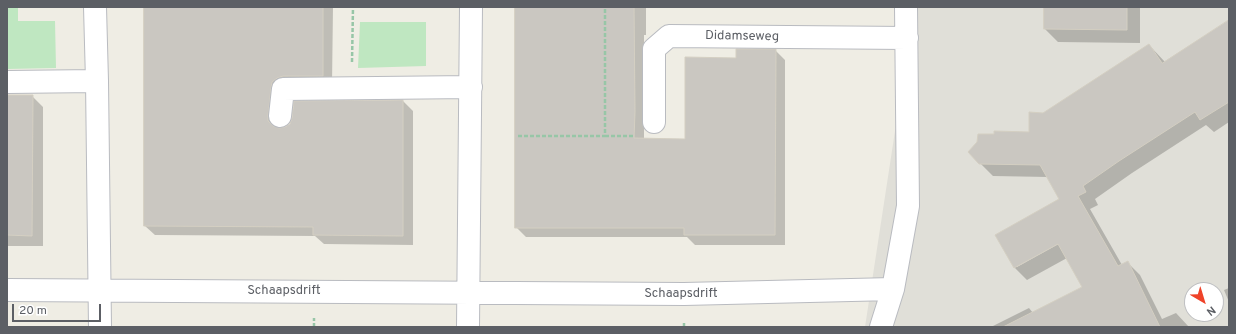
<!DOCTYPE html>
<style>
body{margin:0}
#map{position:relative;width:1236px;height:334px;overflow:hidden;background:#efede4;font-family:Overpass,sans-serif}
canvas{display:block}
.frame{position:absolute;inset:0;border:8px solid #5c5f65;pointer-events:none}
.north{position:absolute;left:1184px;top:282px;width:40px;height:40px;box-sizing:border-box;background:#fff;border:1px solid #bebfc1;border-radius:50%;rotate:142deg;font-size:11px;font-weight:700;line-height:16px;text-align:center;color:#5c5f65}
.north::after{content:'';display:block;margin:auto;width:14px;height:18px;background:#ef4329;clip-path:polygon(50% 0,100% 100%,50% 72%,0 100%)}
.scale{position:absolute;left:12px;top:304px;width:89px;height:18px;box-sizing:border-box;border:2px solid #5c5f65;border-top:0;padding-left:5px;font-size:12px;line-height:14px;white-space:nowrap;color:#5c5f65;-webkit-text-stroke:3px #fff;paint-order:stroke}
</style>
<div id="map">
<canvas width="1236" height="334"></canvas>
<div class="frame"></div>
<div class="north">N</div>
<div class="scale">20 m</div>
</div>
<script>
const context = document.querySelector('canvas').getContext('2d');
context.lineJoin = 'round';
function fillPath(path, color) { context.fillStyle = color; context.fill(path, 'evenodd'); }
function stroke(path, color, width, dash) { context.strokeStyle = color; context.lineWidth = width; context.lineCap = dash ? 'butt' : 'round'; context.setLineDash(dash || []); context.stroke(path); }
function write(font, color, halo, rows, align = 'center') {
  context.font = font + ' Overpass,sans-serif'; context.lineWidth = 4; context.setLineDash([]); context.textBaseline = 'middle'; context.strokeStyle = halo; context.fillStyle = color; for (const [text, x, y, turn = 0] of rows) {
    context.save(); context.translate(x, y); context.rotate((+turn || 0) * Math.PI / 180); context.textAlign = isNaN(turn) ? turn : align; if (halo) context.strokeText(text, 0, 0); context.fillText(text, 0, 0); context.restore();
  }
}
const industrial = new Path2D(`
 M914 7H1229V327H865ZM1192 290H1216V314H1192Z`);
const green = new Path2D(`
 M7 7H18V21H55L56 68 7 69Z
 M360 22H426V66L358 68Z`);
const shadow = new Path2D(`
 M146 7H333L332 85 293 86 277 125V129L403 101 413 111V245L324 244 315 236 155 235 145 226Z
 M516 7H646V35H644V139L686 140 737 59 775 50 785 60V245H695L687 237H526L516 227Z
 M1045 7H1140V43L1058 42 1045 29Z
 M1229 21V122L1214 132 1206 125 1132 173 1095 199 1098 205 1090 209 1122 265 1128 263 1140 275 1162 319 1176 313 1189 327H991L1029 308 1033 313 1084 287 1067 258 1027 280 1015 268 997 235 1060 199 1048 177 993 176 980 163 1030 133 1044 114 1149 45 1165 62ZM1061 240 1062 242 1017 267V265Z
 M7 96H32L43 107V246H7Z
 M1229 288V302L1224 290Z`);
const building = new Path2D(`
 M144 7H323V76H283L277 78 272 82 271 88 268 115V121L273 126 279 128 285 127 290 124 292 118 294 101 403 100V236L313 235V227L144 226Z
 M515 7H634L635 112 634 138 685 139V57L736 58V49H776L775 235H684V228H515Z
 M1044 7H1127V30L1044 29Z
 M1229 20V102L1200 120 1195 112 1119 161 1083 186 1086 192 1078 196 1118 266 1128 261 1160 327H1003L1082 287 1058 244 1014 268 995 235 1059 199 1040 165 979 164 968 152 977 142 978 134H994V131L1029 132V112L1043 113 1149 44 1162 63Z
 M7 95H33L32 236 7 235Z`);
const path = new Path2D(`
 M352 62 353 7
 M518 136H605V7
 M605 136H633
 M314 327V318
 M684 327V321`);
const minor = new Path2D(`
 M95 7 97 81 100 327
 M7 82 97 81
 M280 116 283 89 471 87
 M654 122V49L669 36 907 38
 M7 290 684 294 893 289
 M468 327 471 7
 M881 327 893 289 908 206 906 7`);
const streetNames = [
 ["Didamseweg",742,37,1],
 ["Schaapsdrift",284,291],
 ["Schaapsdrift",681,294]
];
fillPath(industrial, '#e0dfd8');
fillPath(green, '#bfe7c1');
fillPath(shadow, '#0003');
fillPath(building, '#cac7c1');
stroke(building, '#d4cfc2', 1);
stroke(minor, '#b9bbc0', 24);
stroke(path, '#97c6a7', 2.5, [4, 2]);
stroke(minor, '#fff', 22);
write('13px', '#5c5f65', '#fff', streetNames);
</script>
